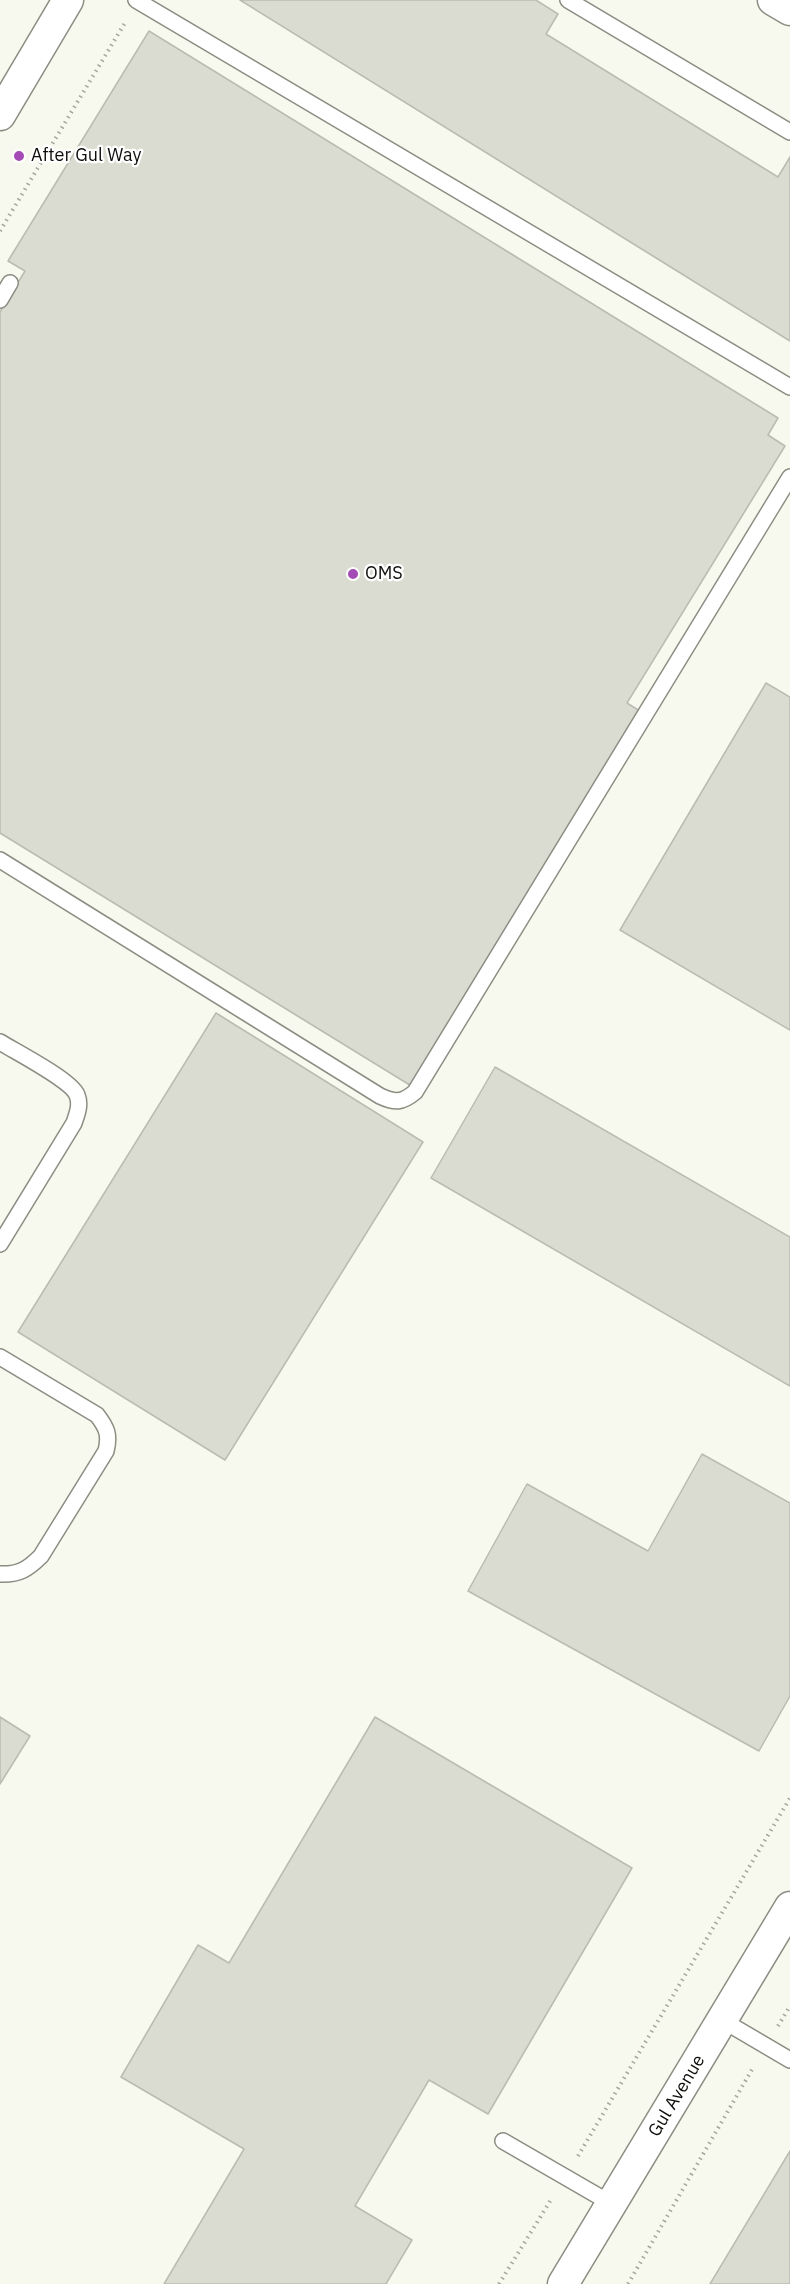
<!DOCTYPE html>
<style>
body{margin:0}
canvas{display:block;background:#f8f9ee}
</style>
<canvas width="790" height="2284"></canvas>
<script>
const context = document.querySelector('canvas').getContext('2d');
context.lineJoin = 'round';
function fillPath(path, color) { context.fillStyle = color; context.fill(path, 'evenodd'); }
function stroke(path, color, width, dash) { context.strokeStyle = color; context.lineWidth = width; context.lineCap = dash ? 'butt' : 'round'; context.setLineDash(dash || []); context.stroke(path); }
function write(font, color, halo, rows, align = 'center') {
  context.font = font + ' "IBM Plex Sans",sans-serif'; context.lineWidth = 4.5; context.setLineDash([]); context.textBaseline = 'middle'; context.strokeStyle = halo; context.fillStyle = color; for (const [text, x, y, turn = 0] of rows) {
    context.save(); context.translate(x, y); context.rotate((+turn || 0) * Math.PI / 180); context.textAlign = isNaN(turn) ? turn : align; if (halo) context.strokeText(text, 0, 0); context.fillText(text, 0, 0); context.restore();
  }
}
const building = new Path2D(`
 M240 0H536L558 14 546 34 778 177 790 157V341Z
 M149 31 778 418 768 435 785 446 627 703 643 713 413 1087 0 833V312L25 271 8 261Z
 M766 683 790 697V1030L620 930Z
 M216 1013 423 1142 225 1460 18 1332Z
 M495 1067 790 1237V1386L431 1178Z
 M702 1454 790 1503V1696L759 1751 468 1591 527 1484 648 1551Z
 M0 1717 30 1736 0 1784Z
 M375 1717 632 1868 488 2114 429 2080 355 2206 412 2240 386 2284H164L244 2149 121 2077 198 1945 229 1963Z
 M790 2151V2284H710Z`);
const path = new Path2D(`
 M0 231 126 21
 M778 2026 790 2006
 M578 2156 790 1798
 M499 2284 552 2198
 M628 2284 754 2066`);
const service = new Path2D(`
 M136 0 790 387
 M568 0 790 132
 M0 300 10 283
 M0 860 380 1096C395 1103 402 1103 415 1092L790 477
 M0 1042C16 1052 71 1080 77 1095 81 1105 77 1114 74 1123L0 1244
 M0 1357 97 1415C107 1428 110 1435 106 1451L41 1556C28 1569 19 1575 0 1574
 M722 2020 790 2060
 M503 2141 612 2204`);
const minor = new Path2D(`
 M773 0 790 10
 M0 115 68 0
 M563 2284 790 1907`);
const markers = [
 [19,156,6,"#a44bb6"],
 [353,574,6,"#a44bb6"]
];
const poiNames = [
 ["After Gul Way",31,156],
 ["OMS",365,574]
];
const streetNames = [
 ["Gul Avenue",677,2096,-59]
];
fillPath(building, '#dbdcd1');
stroke(building, '#bbbbb1', 1.5);
stroke(service, '#8c8d83', 18);
stroke(minor, '#8c8d83', 33);
stroke(path, '#a5a69e', 4, [1.5, 4.5]);
stroke(service, '#fff', 15);
stroke(minor, '#fff', 30);
for (const [x, y, r, color] of markers) { const dot = new Path2D(); dot.arc(x, y, r, 0, 2 * Math.PI); context.fillStyle = color; context.fill(dot); stroke(dot, '#fff', 2); }
write('18px', '#0e0e0b', '#fff', poiNames, 'left');
write('18px', '#0e0e0b', '#fff', streetNames);
</script>
